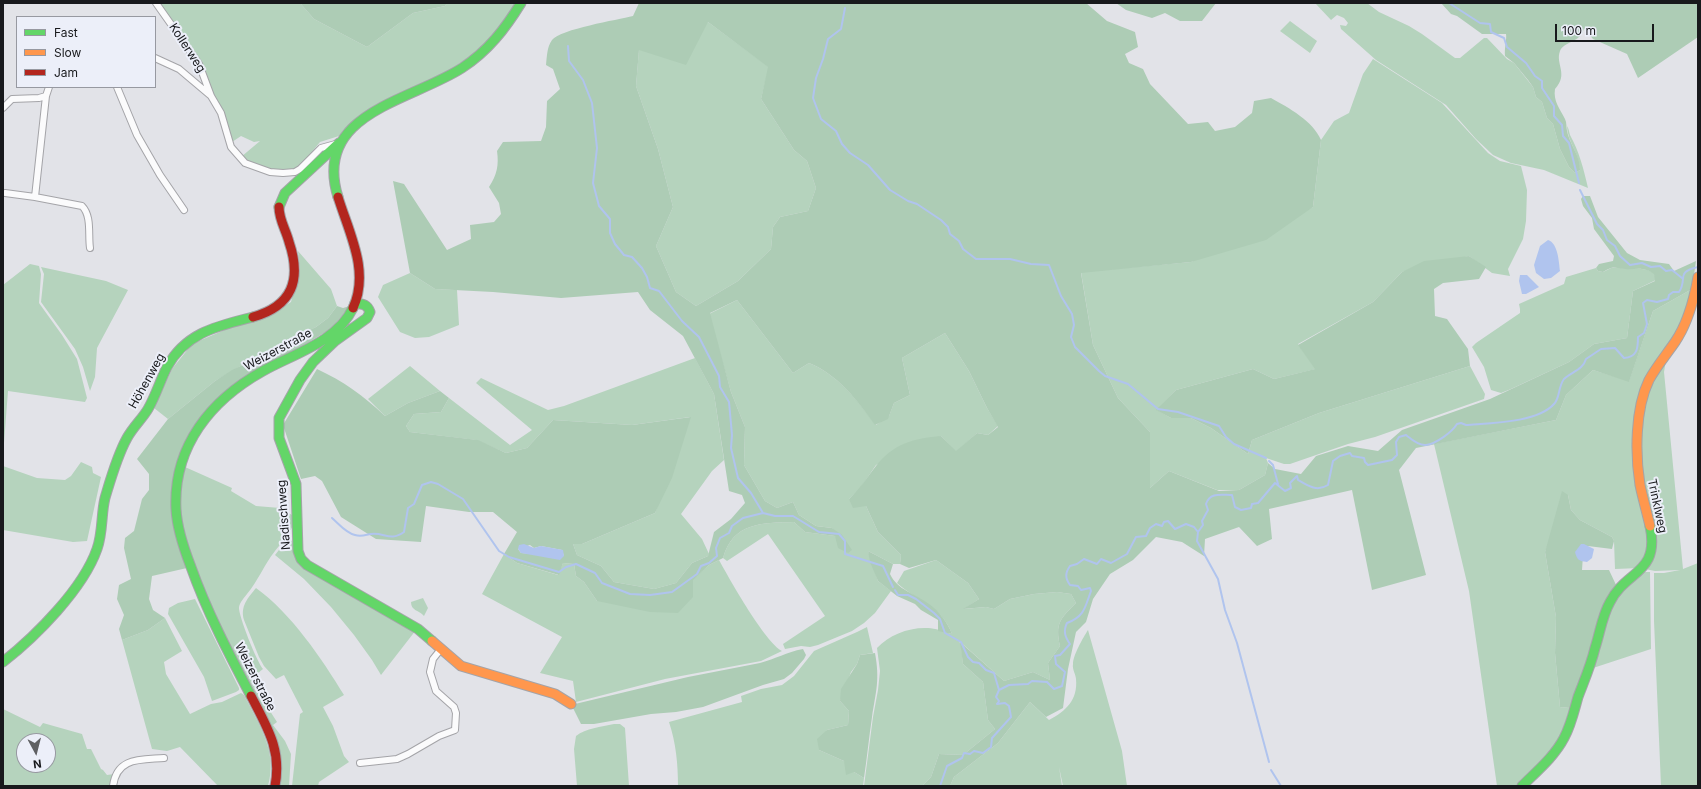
<!DOCTYPE html>
<meta charset="utf-8">
<style>
body{margin:0}
#map{position:relative;width:1701px;height:789px;overflow:hidden;background:#e2e3e8;font-family:Inter,sans-serif}
canvas{display:block}
.frame{position:absolute;inset:0;border:4px solid #18191c;pointer-events:none}
.legend{position:absolute;left:16px;top:16px;width:140px;height:72px;box-sizing:border-box;background:#eceff9;border:1px solid #9799a1;margin:0;padding:5px 7px;list-style:none;font-size:12px;color:#18191c}
.legend li{display:flex;align-items:center;gap:8px;height:20px}
.legend b{width:20px;border:1px solid #9799a1}
.north{position:absolute;left:16px;top:733px;width:40px;height:40px;box-sizing:border-box;background:#eceff9;border:1px solid #9799a1;border-radius:50%;rotate:173deg;font-size:11px;font-weight:700;line-height:16px;text-align:center;color:#18191c}
.north::after{content:'';display:block;margin:auto;width:14px;height:18px;background:#5f6063;clip-path:polygon(50% 0,100% 100%,50% 72%,0 100%)}
.scale{position:absolute;left:1555px;top:24px;width:99px;height:18px;box-sizing:border-box;border:2px solid #18191c;border-top:0;padding-left:5px;font-size:12px;line-height:14px;white-space:nowrap;color:#18191c;-webkit-text-stroke:3px #eceff9;paint-order:stroke}
</style>
<div id="map">
<canvas width="1701" height="789"></canvas>
<div class="frame"></div>
<ul class="legend">
<li><b style="height:5px;background:#63d668"></b>Fast</li>
<li><b style="height:5px;background:#ff974d"></b>Slow</li>
<li><b style="height:5px;background:#b3261e"></b>Jam</li>
</ul>
<div class="north">N</div>
<div class="scale">100 m</div>
</div>
<script>
const context = document.querySelector('canvas').getContext('2d');
context.lineJoin = 'round';
function fillPath(path, color) { context.fillStyle = color; context.fill(path, 'evenodd'); }
function stroke(path, color, width, dash) { context.strokeStyle = color; context.lineWidth = width; context.lineCap = dash ? 'butt' : 'round'; context.setLineDash(dash || []); context.stroke(path); }
function write(font, color, halo, rows, align = 'center') {
  context.font = font + ' Inter,sans-serif'; context.lineWidth = 4; context.setLineDash([]); context.textBaseline = 'middle'; context.strokeStyle = halo; context.fillStyle = color; for (const [text, x, y, turn = 0] of rows) {
    context.save(); context.translate(x, y); context.rotate((+turn || 0) * Math.PI / 180); context.textAlign = isNaN(turn) ? turn : align; if (halo) context.strokeText(text, 0, 0); context.fillText(text, 0, 0); context.restore();
  }
}
const green = new Path2D(`
 M159 3H300L314 19 367 47 413 13 445 6 447 3H516L492 36 473 54 446 73 344 129 339 136 320 142 298 169C276 173 260 169 241 157L260 141 254 142 241 136 232 142 201 63Z
 M1315 3H1367L1379 12 1409 26 1422 34 1455 58H1460L1484 38H1487L1507 59 1514 63 1533 87 1536 97 1542 102 1547 118 1553 124 1560 149 1569 167 1575 173 1580 170C1580 155 1567 141 1567 126 1569 129 1569 132 1570 135 1579 151 1584 170 1588 188L1544 170 1511 163 1493 155 1476 139 1446 105 1376 60 1341 29 1340 25 1346 26 1348 23 1344 18 1337 15 1331 20Z
 M1290 21 1317 41 1310 53 1280 31Z
 M708 22 769 67 761 99 794 150 807 161 816 188 808 211 780 217 773 227 771 249 738 281 696 306 676 292 656 246 673 207 658 149 636 86 639 49Z
 M1373 59 1442 103 1488 153 1500 161 1521 166 1527 190 1526 221 1523 239 1508 269 1510 276 1492 273 1469 256 1402 272 1373 302 1298 344 1316 369 1274 379 1253 369 1176 390 1157 410 1171 418H1191L1211 428 1248 454 1252 440 1319 413 1470 366 1485 394 1484 399 1375 437 1348 444 1290 464H1284L1266 458 1268 463 1265 475 1239 490H1217L1169 471 1150 488V432L1118 398 1093 345 1081 272 1191 262 1313 207 1321 140 1334 121 1349 113 1363 74Z
 M298 251 331 289 337 306 328 318 316 327 244 364 215 381 168 419 154 408 172 369 192 344 229 328 268 316 291 302 300 269Z
 M30 264 39 266 41 274 39 303 62 335 77 359 87 398 85 402 8 391 3 456V285Z
 M41 267 106 281 128 290 97 348 95 377 90 391 83 367 75 349 41 302 44 274Z
 M1618 267C1630 272 1642 265 1654 273L1656 280 1633 291 1627 338 1594 344 1569 362 1511 389 1501 393 1491 390 1484 367 1472 347 1476 343 1520 313V309L1519 304 1564 284 1566 277 1596 268 1598 271 1603 272 1611 268Z
 M410 273 435 289 457 290 459 325 429 337 415 338 400 332 378 297 383 285Z
 M1692 289 1689 312 1647 390 1666 360 1664 372 1683 569 1698 563V786H1661L1654 621V573H1664L1680 570 1655 571 1640 568 1615 569 1614 541 1612 537 1580 520 1571 510 1568 495 1545 552 1556 617 1555 653 1560 707 1570 708 1559 741 1521 786H1497L1469 591 1434 444 1556 420 1566 395 1593 370 1629 381 1653 311Z
 M737 300 793 373 809 363C837 374 858 401 876 425L889 416 894 403 910 395 902 358 945 333 969 371 987 408 998 426 988 435 977 433 956 452 941 436 876 465 859 490 849 499 866 506 878 532 901 555 900 564H893L868 551 878 581 891 591 875 613 864 623 852 631 818 645 810 647 801 646 785 649 783 644 825 616 768 534 727 561 723 558C733 522 762 523 794 522L805 532 835 536 848 553 832 528 816 526 799 515 793 502 777 508 765 501 744 465 745 427 731 392 709 314Z
 M695 358 714 394 724 460 712 471 681 514 702 539 709 554 708 556 692 563 676 583 654 589 614 582 601 566 577 555 573 544H582L655 513 690 417 632 425 553 420 527 448 506 453 476 440 410 432 406 426 414 414 441 412 449 398 510 445 532 430 476 383 481 378 548 410 564 406Z
 M410 366 440 391 408 403 385 416 368 399Z
 M81 462 92 467 93 473 101 477 87 541 73 542 3 530V466L37 478 65 480 71 476Z
 M185 467 232 488 231 491 256 506 280 508 292 515 295 514C294 531 285 538 275 551 264 565 258 581 247 594 244 598 240 602 239 607 238 615 257 662 263 669L253 677 265 695 261 697 277 722 273 725 285 741 291 754 289 786H279L281 762 214 616 189 553 181 520 180 491Z
 M286 541H292L297 555 416 630 381 675 372 660 354 635 331 607 304 579 275 555Z
 M504 554 517 563 558 575 563 563 574 564 576 576 584 582 597 601 693 597 692 580 709 565 719 560C730 580 765 642 782 651L761 661 665 679 576 702 573 681 540 673 562 637 482 594Z
 M936 560 968 583 979 599 964 609 986 607 994 609 1010 599 1034 594 1057 592 1071 594 1076 603C1060 619 1055 623 1060 646L1048 663 1050 680 1033 672 1004 681 957 639 961 644 963 664 983 682 988 720 995 729 963 755 939 754 931 777 922 786H864L873 717 878 690 880 671 877 648C889 635 909 627 928 628 935 628 944 632 952 634 941 605 917 601 897 583L904 571Z
 M1643 572H1650L1651 649 1590 669 1613 600Z
 M256 588C291 613 322 659 344 695L323 707 333 726 344 756 349 762 319 782 318 786H292L300 714 303 712 284 675 276 679 264 666 259 657 244 620C240 606 248 598 256 588Z
 M423 598 428 608 424 616C419 610 411 611 411 602Z
 M195 599 239 688V690L236 692 212 701 204 677 168 614 169 608 178 603Z
 M165 618 182 651 164 662 166 674 190 714 211 704 222 702 241 693 244 695C259 725 278 751 268 786H218L180 747 167 751 152 749 122 640 148 630Z
 M867 627 873 653 860 655 857 664 851 672 840 701 849 711 848 725 827 730 819 750 844 761 854 772 864 778 863 786H678C678 764 676 743 669 722L742 702 741 696 761 689 782 685 794 676 814 651 857 632Z
 M1088 630 1122 751 1127 786H1063L1059 767 1062 786H950L954 777 998 743 1030 702 1049 720C1066 711 1078 700 1076 679 1076 675 1072 669 1073 664 1073 655 1083 638 1088 630Z
 M3 709 40 727 43 723 82 734 87 749H91L101 769 103 770 107 775 114 774 110 786H3ZM24 741H48V765H24Z
 M614 724H620L625 728 629 786H577L574 749 576 736C586 728 601 727 614 724Z`);
const forest = new Path2D(`
 M300 3H447L445 6 413 13 367 47 314 19Z
 M639 3H1086L1107 21 1135 32 1138 47 1125 54 1129 63 1143 69 1150 84 1188 124 1208 122 1215 131 1235 127 1252 113 1254 101 1271 98C1289 108 1313 121 1321 140L1313 207 1266 240 1191 262 1081 273 1093 345 1118 398 1150 432V488L1169 471 1219 491 1239 490 1265 475 1268 463 1275 469 1301 474 1316 456 1348 446 1378 451 1402 430 1490 399 1569 362 1594 344 1627 338 1633 291 1655 281 1654 274C1643 266 1636 270 1625 269 1613 268 1615 265 1603 272L1598 271 1596 268 1599 264 1613 261 1614 256 1594 229 1592 218 1583 206 1581 199 1583 196H1590L1598 217 1627 253 1640 260 1669 264 1674 271 1696 261 1692 289 1653 311 1629 382 1593 370 1566 395 1556 420 1416 448 1399 470 1426 575 1372 590 1352 490 1269 509 1272 539 1257 546 1239 527 1205 539 1204 556 1182 542 1156 537 1133 560 1110 574 1093 599 1086 622 1076 632 1068 669 1063 708 1046 717 1030 702 998 743 954 777 950 786H922L931 777 939 754 963 755 995 729 988 720 983 682 963 664 960 642 1004 681 1033 672 1050 680 1048 663 1060 646C1055 623 1060 619 1076 603L1071 594 1057 592 1034 594 1010 599 994 609 986 607 963 609 979 599 968 583 936 560 909 568 900 564 901 555 878 532 866 506 853 508 849 499C860 489 867 477 876 466 893 444 914 438 941 436L956 451 977 433 988 435 998 427 987 408 969 371 945 333 902 358 910 395 894 403 888 419 875 425C858 401 837 374 809 363L793 373 737 300 710 313 731 392 745 427 744 465 765 501 777 508 793 502 799 515 816 526 832 528 842 535 852 550 848 553 838 548 835 536 805 532 794 522C762 523 733 522 723 558L709 565 693 580V597L678 613 650 612 597 601 584 582 576 576 574 564 563 563 559 575 517 563 504 554 517 532 493 512H469L426 506 421 542 376 539 341 517 322 481 315 476 301 479 283 425 317 369C343 381 364 396 385 416L408 403 440 391 449 398 441 412 414 414 406 426 410 432 478 440 506 453 527 448 553 420 632 425 691 417 672 478 655 513 582 544H573L577 555 601 566 614 582 654 589 676 583 692 563 708 556 714 532 731 519 745 503 742 495 729 491 714 394 683 336 650 310 638 292 561 298 493 292 435 289 410 273 393 181 404 184 447 250 471 239 470 225 494 222 501 214 499 203 489 187C497 175 499 165 497 151L503 142 541 141 546 127 547 101 560 89 553 69 546 65C547 56 547 47 552 40 561 29 617 20 633 16ZM708 22 768 67 761 99 794 150 807 161 816 188 808 211 780 217 773 227 771 249 738 281 696 306 676 292 656 246 673 207 658 149 636 86 639 50 686 65ZM530 545 534 548 541 546 562 550 564 556 521 553 518 549Z
 M1116 3H1216L1202 21H1180L1165 13 1152 18 1126 10Z
 M1441 3H1698V37L1638 78 1627 54 1593 39 1584 28C1581 43 1564 41 1560 51 1555 64 1569 74 1555 89 1553 101 1560 109 1565 119 1567 123 1566 127 1567 131 1569 143 1581 157 1580 170L1575 173 1569 167 1560 149 1553 124 1547 118 1542 102 1536 97 1533 87 1528 80 1514 63 1505 56C1504 49 1507 39 1506 34H1482L1457 16 1451 14Z
 M1469 256 1486 267 1479 279 1443 283 1434 289 1435 316 1447 319 1468 349 1470 366 1319 413 1252 440 1248 454 1211 428 1191 418H1171L1156 410 1176 390 1253 369 1274 379 1315 369 1298 345 1373 302 1402 272 1424 261Z
 M337 306 343 308 350 306 332 328 220 396 175 477 187 568 152 576 149 599 153 610 165 618 148 630 122 640 119 629 124 615 117 599 119 585 131 579 124 548 125 538 134 531 142 499 149 490V474L137 459 168 419 215 381 232 370 262 356 297 336 316 327 328 318Z
 M1562 491 1568 495 1571 510 1580 520 1612 537 1614 541 1612 549 1588 546 1583 555 1582 570H1609L1617 587 1570 708 1560 707 1555 653 1556 617 1545 552Z
 M868 551 893 564 890 574C897 590 916 594 929 604 939 611 948 623 952 634L938 631V620L921 610 915 604 897 596 878 581 870 562Z
 M803 649 806 655 804 659 792 673 784 679 763 685 703 707 676 712 651 714 594 724H581L573 708 575 704 688 677 760 663C776 659 786 652 803 649Z
 M875 653C880 680 876 691 872 717 869 737 867 758 864 778L854 772 846 775 844 761 819 750 817 739 827 730 848 725 849 711 840 701 841 689 857 664 860 655Z`);
const water = new Path2D(`
 M1548 240C1558 243 1559 262 1560 271L1551 278 1544 279 1536 273 1534 265 1540 246Z
 M1520 275H1527L1539 287 1526 294H1522L1519 281Z
 M524 544 534 548 541 546 563 550 564 556 560 560 521 553 518 549 519 545Z
 M1581 544H1584L1594 549 1592 558 1587 562C1579 561 1577 560 1575 552Z`);
const stream = new Path2D(`
 M1449 3 1480 23 1490 24 1491 32 1504 38 1507 47 1526 63 1535 76 1542 81V88L1554 106V116L1562 125 1563 136 1569 143 1579 183
 M845 8 841 29 828 39 823 59 816 78 813 98 821 119 836 131 842 144 850 153 868 165 890 190 908 201 917 204 941 220 948 227 950 234 959 241 963 249 976 259H1010L1031 264 1049 265 1061 296 1072 314 1074 325 1071 337 1075 347 1099 371 1105 376 1128 384 1158 409 1178 412 1219 426 1226 437 1234 444 1266 458
 M568 46 569 61 583 80 592 103 597 148 593 183 599 206 610 219V233L615 244 624 255 632 257 642 268 647 277 650 288 659 291 682 321 699 337 719 376 720 387 729 402 732 435 731 448 738 478 751 493 763 513 775 516H793L819 532 839 534 845 541V554L883 566 893 587
 M1580 190 1597 224 1603 230 1607 240 1615 246 1620 256 1630 265 1642 263 1651 267 1660 266 1666 271 1672 270 1682 278
 M1269 461 1273 465 1278 484
 M332 518C339 524 346 533 355 535 361 537 365 535 371 534 384 532 390 542 404 532L408 508 414 504 422 485 431 482 438 484 463 499 499 551 509 557 559 572 566 567 576 564 595 573 602 583 630 594 650 595 672 592 697 574 701 566 709 563 717 556 716 548 720 538 729 533 732 526 743 518 763 513
 M1198 532 1197 541 1218 579 1225 610 1237 643 1269 762
 M895 590 898 595H908L916 599 934 613 940 619 945 633 961 642 968 657 973 662 979 663 986 670 994 673 999 690
 M1271 770 1281 786
 M940 786 947 766 962 758 964 753 970 754 974 751 983 753 991 747 992 738 1011 717 1009 706 1005 703 997 704 999 701 996 697 999 690 1009 685 1028 684 1032 681 1047 682 1054 689 1062 686 1065 672 1056 664 1055 656 1060 655 1070 644C1065 637 1063 631 1067 623 1085 616 1085 607 1091 591L1090 588 1081 590 1078 586 1070 585C1065 578 1065 573 1070 566L1077 564 1084 559 1097 564 1101 559 1111 563 1127 554 1136 537 1146 536 1150 528 1156 524 1162 526 1164 522 1168 521 1175 529 1186 524 1194 527 1198 532 1203 525 1202 521 1208 510 1206 504C1210 492 1221 495 1232 495L1235 507 1241 510 1251 508 1252 504 1258 503 1275 483 1285 491 1291 488 1290 483 1297 476 1298 480C1308 486 1317 492 1328 485L1333 461 1340 456 1350 453 1352 456 1364 458 1365 462 1368 465 1392 460 1397 455 1396 442 1399 437 1406 435C1411 439 1419 446 1426 445 1436 444 1452 432 1457 424L1461 423 1466 425C1490 423 1537 423 1554 404 1560 398 1558 387 1564 379 1571 372 1583 370 1586 359L1601 349 1615 348 1624 358C1637 357 1638 349 1638 337L1644 333 1647 324 1643 303 1647 300 1657 302 1668 299 1669 295 1673 292H1679C1688 279 1675 272 1698 267`);
const street = new Path2D(`
 M156 3 199 64 211 96 221 113 231 147 245 163 270 172 283 173 295 172 300 169 321 148 339 143
 M155 58 179 69 211 96
 M117 87 137 135 160 175 184 210
 M3 108 12 99 39 98 46 96 49 87
 M5 193 35 197 82 206C92 216 88 235 90 248
 M35 197 46 96
 M360 763 397 759 408 754 439 736 455 730 456 713 454 707 436 691 430 672 433 659 441 649
 M113 786C117 757 140 760 164 758`);
const fast = new Path2D(`
 M338 197C312 113 411 101 462 68 488 51 505 29 521 3
 M279 207 285 193 339 143
 M355 303C363 304 367 304 370 312L367 318 335 341 313 362 300 380 279 418V438L296 484 298 551 301 559 307 565 418 629 432 641
 M3 662C36 636 83 589 97 549 103 533 101 514 105 498 111 478 117 456 127 438 133 427 142 419 148 409 156 395 160 381 167 367 186 332 218 326 253 317
 M251 696C229 654 207 612 191 567 184 549 177 529 176 509 173 446 211 400 263 371 293 354 337 342 353 308
 M1522 786C1537 771 1554 757 1564 738 1571 725 1574 711 1578 697 1584 681 1591 665 1595 648 1600 633 1602 616 1610 602 1626 570 1660 574 1650 526`);
const slow = new Path2D(`
 M1650 526C1647 513 1643 499 1640 485 1635 454 1635 409 1649 380 1656 367 1666 355 1675 342 1688 323 1694 300 1698 277
 M432 641 461 666 555 694 571 704`);
const jam = new Path2D(`
 M338 197C349 233 370 271 353 308
 M253 317C292 306 302 280 289 242 286 230 279 220 279 207
 M251 696C267 727 282 750 275 786`);
const streetNames = [
 ["Kollerweg",187,48,57],
 ["Weizerstraße",278,350,-28],
 ["Höhenweg",147,381,-61],
 ["Trinklweg",1657,506,78],
 ["Nadischweg",284,515,-94],
 ["Weizerstraße",255,677,63]
];
fillPath(green, '#b5d3bd');
fillPath(forest, '#adccb5');
fillPath(water, '#b0c4ee');
stroke(stream, '#b0c4ee', 2);
stroke(street, '#a4a4a8', 8);
stroke(fast, '#a4a4a8', 11);
stroke(slow, '#a4a4a8', 11);
stroke(jam, '#a4a4a8', 11);
stroke(street, '#fbfbfc', 6);
stroke(fast, '#63d668', 9);
stroke(slow, '#ff974d', 9);
stroke(jam, '#b3261e', 9);
write('12px', '#18191c', '#eceff9', streetNames);
</script>
